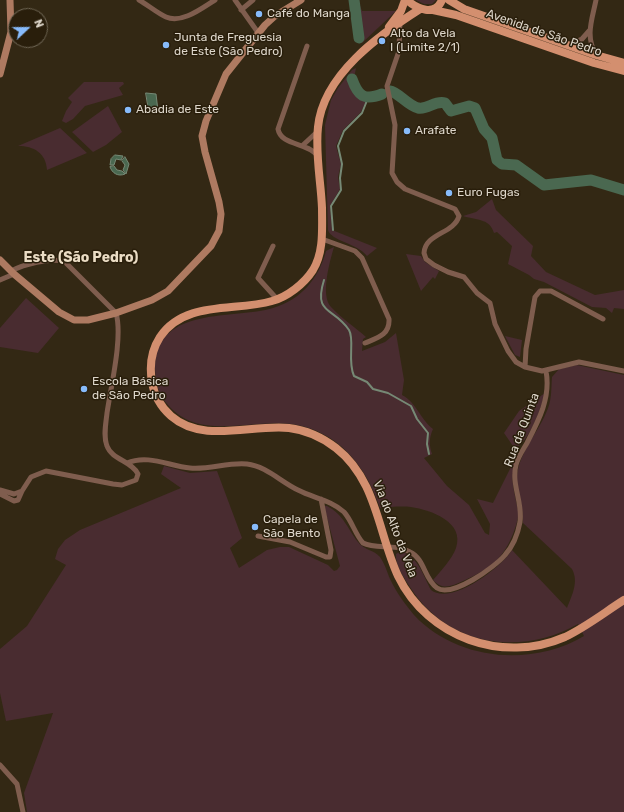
<!DOCTYPE html>
<meta charset="utf-8">
<style>
body{margin:0}
#map{position:relative;width:624px;height:812px;overflow:hidden;background:#332814;font-family:Rubik,sans-serif}
canvas{display:block}
.north{position:absolute;left:8px;top:8px;width:40px;height:40px;box-sizing:border-box;background:#291e0b;border:1px solid #716857;border-radius:50%;rotate:68deg;font-size:11px;font-weight:700;line-height:16px;text-align:center;color:#ddd6ca}
.north::after{content:'';display:block;margin:auto;width:14px;height:18px;background:#87bbfb;clip-path:polygon(50% 0,100% 100%,50% 72%,0 100%)}
</style>
<div id="map">
<canvas width="624" height="812"></canvas>
<div class="north">N</div>
</div>
<script>
const context = document.querySelector('canvas').getContext('2d');
context.lineJoin = 'round';
function fillPath(path, color) { context.fillStyle = color; context.fill(path, 'evenodd'); }
function stroke(path, color, width, dash) { context.strokeStyle = color; context.lineWidth = width; context.lineCap = dash ? 'butt' : 'round'; context.setLineDash(dash || []); context.stroke(path); }
function write(font, color, halo, rows, align = 'center') {
  context.font = font + ' Rubik,sans-serif'; context.lineWidth = 3; context.setLineDash([]); context.textBaseline = 'middle'; context.strokeStyle = halo; context.fillStyle = color; for (const [text, x, y, turn = 0] of rows) {
    context.save(); context.translate(x, y); context.rotate((+turn || 0) * Math.PI / 180); context.textAlign = isNaN(turn) ? turn : align; if (halo) context.strokeText(text, 0, 0); context.fillText(text, 0, 0); context.restore();
  }
}
const green = new Path2D(`
 M356 0H358L362 11H396L362 43Z
 M416 0H436L432 4H424Z
 M356 68 354 78 350 79C352 89 358 95 367 99L361 112 343 130 336 146 341 164 338 177 340 189 330 206 332 230 377 248 367 256C357 243 331 241 328 230L325 125 331 100 338 88 352 70Z
 M84 82H123L124 84 119 88 123 95 85 106 73 119 66 123 62 121 66 111 72 102 68 98Z
 M108 106 122 132 106 145 93 152 72 132Z
 M60 128 87 153 47 170C46 153 34 146 18 146Z
 M492 199 496 210 533 246 531 256 546 272 595 295 624 290V309L614 308 612 313 606 308 592 307 544 282 534 279 529 275 508 264 512 246 497 232 494 233C490 218 475 220 463 216L476 212Z
 M334 247C330 261 320 295 331 307 341 318 355 327 366 337L363 339 362 351 385 342 396 333 404 380 402 395C417 403 420 419 433 429 429 438 429 445 432 454L424 458 447 486 469 505 485 533 489 535 490 524 477 499 493 503 518 453C509 480 513 483 518 510 519 518 516 526 513 534 502 561 489 569 463 581 452 586 443 591 433 580 441 571 452 559 456 548 465 522 431 510 411 507 401 506 390 507 380 508 367 470 344 437 302 426 258 415 201 444 168 405 158 395 155 380 155 366 158 305 234 320 273 308 301 300 319 278 326 251Z
 M406 254 421 256 425 262 439 271 435 279 433 277 421 291Z
 M26 298 59 328 38 353 0 347V328Z
 M505 336 522 340 520 357 515 355Z
 M577 365 624 375V812H27L24 793 53 713 6 721 0 693V649L27 626 66 565 55 559 58 549 65 540 80 530 181 488 161 474 164 466 190 473 217 471 242 538 230 548 239 568 267 550 280 547H289L328 565 334 571 337 570 340 566 325 510V506H327C344 515 347 528 358 542 364 550 374 550 380 557 385 564 387 572 390 579 396 592 405 604 414 615 457 661 532 667 584 636L578 624C520 657 447 646 410 587 404 578 395 565 396 554L401 551C419 558 423 575 431 590 451 606 502 567 512 550L567 608C572 595 579 582 572 569L523 523C524 507 515 491 517 475 520 452 537 434 546 413 552 401 551 390 552 377L559 369Z
 M545 393C540 411 531 438 515 449L504 433 519 411Z`);
const water = new Path2D(`
 M146 93 156 94 158 111H149Z
 M115 155 123 156 121 160 116 159 114 165H110L111 159Z
 M125 157 129 164 126 174 123 170 125 165 122 161Z
 M114 166 117 170 122 171 125 174C118 177 112 173 110 167Z`);
const stream = new Path2D(`
 M333 230 331 206 341 190 340 178 342 164 338 146 344 131 362 113 368 98
 M324 280C313 315 334 307 349 330 355 340 347 361 354 376L367 382 373 389 388 393 411 406 417 419 428 433 427 444 429 454`);
const river = new Path2D(`
 M354 0 359 38
 M352 79C358 96 364 101 382 94
 M390 91C398 92 407 105 418 108 428 110 435 100 445 103L451 111 469 106 475 108 484 129 492 138 497 160 502 164 516 165 544 185 591 180 624 190`);
const street = new Path2D(`
 M139 0C148 5 157 13 166 17 182 24 202 8 215 0
 M235 0 259 34
 M596 0C592 20 585 36 596 55
 M241 10 253 0
 M400 21 399 51 387 86 395 125 392 173 397 182 405 189 455 209 459 216C454 234 425 233 424 253L426 259 434 265 448 272 464 277 477 293 490 303 495 324 508 351 516 362 525 367 542 371 579 362 624 371
 M568 45 582 39 589 31
 M307 46 278 129C281 146 307 142 317 155
 M303 145 317 132
 M322 239 355 251 362 258 389 319C390 335 377 338 365 343
 M273 246 258 278 277 299
 M0 280 14 274
 M525 367 526 349 535 297 540 291H551L603 319
 M127 463C148 454 169 466 190 468 209 470 228 462 247 464 266 466 281 482 298 490 313 498 331 500 344 512 352 521 355 534 363 543 376 550 395 543 410 552 425 559 424 579 437 588 452 598 495 567 505 555 513 546 518 533 520 522 523 502 511 485 516 465 518 457 523 450 527 443 539 420 551 397 546 371
 M0 490 14 494 22 491
 M0 494 14 501 18 500 22 491 31 477 46 471 113 484 122 485 136 480 138 474C132 461 112 460 107 446 103 436 106 423 107 413 111 386 123 337 116 313L64 261C48 258 25 264 11 271
 M258 536 290 542 326 557H330L331 550 321 499
 M0 765 17 784 23 812`);
const secondary = new Path2D(`
 M0 74 11 32 10 0
 M0 260 14 274 59 312 74 320H88L116 313 152 300 168 291 211 246 219 231 221 214 219 202 205 152 202 136 206 121 226 74 265 25 275 16 301 0`);
const primary = new Path2D(`
 M407 0C417 9 435 17 442 0
 M449 0 464 9 596 55 624 63
 M420 9C379 35 323 75 318 127 315 154 321 182 322 208 322 229 324 252 313 270 304 284 287 297 272 301 235 312 185 300 160 337 151 351 149 365 152 382 154 395 161 407 171 416 203 444 251 424 289 428 306 430 323 438 336 448 377 480 378 533 398 576 428 638 503 664 565 637 586 627 605 612 624 600
 M433 10 456 15 594 63 624 71
 M389 27 401 11 405 0`);
const markers = [
 [259,14,4,"#87bbfb"],
 [382,41,4,"#87bbfb"],
 [166,45,4,"#87bbfb"],
 [128,110,4,"#87bbfb"],
 [407,131,4,"#87bbfb"],
 [449,193,4,"#87bbfb"],
 [84,389,4,"#87bbfb"],
 [255,527,4,"#87bbfb"]
];
const poiNames = [
 ["Café do Manga",267,14],
 ["Alto da Vela",390,34],
 ["I (Limite 2/1)",390,48],
 ["Junta de Freguesia",174,38],
 ["de Este (São Pedro)",174,52],
 ["Abadia de Este",136,110],
 ["Arafate",415,131],
 ["Euro Fugas",457,193],
 ["Escola Básica",92,382],
 ["de São Pedro",92,396],
 ["Capela de",263,520],
 ["São Bento",263,534]
];
const streetNames = [
 ["Avenida de São Pedro",544,33,19],
 ["Rua da Quinta",522,430,-69],
 ["Via do Alto da Vela",395,529,69]
];
const quarterNames = [
 ["Este (São Pedro)",81,258]
];
fillPath(green, '#492c30');
fillPath(water, '#4a6850');
stroke(water, '#768975', 1);
stroke(stream, '#768975', 2);
stroke(river, '#4a6850', 11);
stroke(street, '#7f5d4e', 5);
stroke(secondary, '#ae7a61', 7);
stroke(primary, '#d38f6f', 8);
for (const [x, y, r, color] of markers) { const dot = new Path2D(); dot.arc(x, y, r, 0, 2 * Math.PI); context.fillStyle = color; context.fill(dot); stroke(dot, '#291e0b', 1.5); }
write('12px', '#ddd6ca', '#291e0b', poiNames, 'left');
write('12px', '#ddd6ca', '#291e0b', streetNames);
write('bold 14px', '#eadcc4', '#291e0b', quarterNames);
</script>
